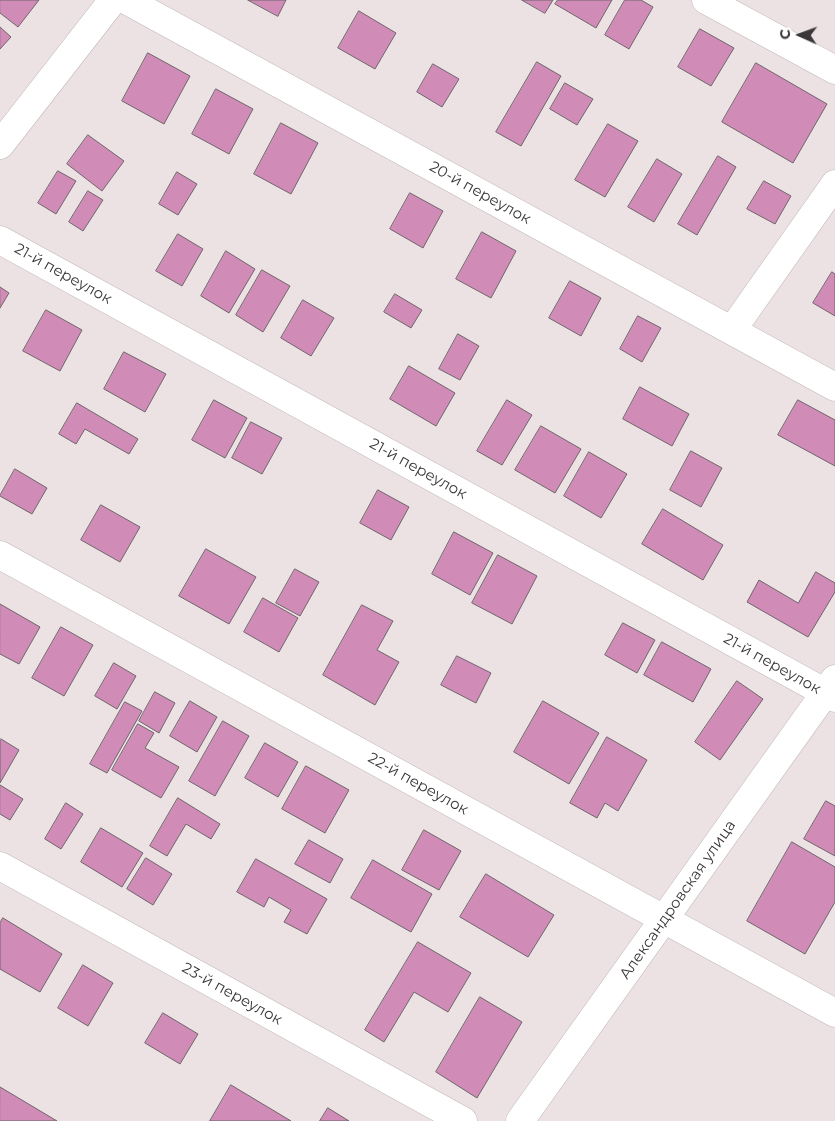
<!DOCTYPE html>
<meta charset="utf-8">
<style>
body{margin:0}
#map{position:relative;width:835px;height:1121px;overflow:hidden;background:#ece1e3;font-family:Montserrat,sans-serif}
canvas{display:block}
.north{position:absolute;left:775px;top:10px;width:50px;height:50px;-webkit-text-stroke:4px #fff;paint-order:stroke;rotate:272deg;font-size:14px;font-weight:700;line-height:20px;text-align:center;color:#3b3738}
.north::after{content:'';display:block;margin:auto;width:18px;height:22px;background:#3b3738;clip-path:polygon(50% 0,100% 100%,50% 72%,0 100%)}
</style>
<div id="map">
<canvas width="835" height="1121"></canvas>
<div class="north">С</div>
</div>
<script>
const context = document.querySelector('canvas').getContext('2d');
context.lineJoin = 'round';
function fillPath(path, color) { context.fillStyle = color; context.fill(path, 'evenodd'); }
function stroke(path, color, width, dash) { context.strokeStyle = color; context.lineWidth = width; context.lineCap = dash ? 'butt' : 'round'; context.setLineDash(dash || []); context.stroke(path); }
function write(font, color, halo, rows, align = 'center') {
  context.font = font + ' Montserrat,sans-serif'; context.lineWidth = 4.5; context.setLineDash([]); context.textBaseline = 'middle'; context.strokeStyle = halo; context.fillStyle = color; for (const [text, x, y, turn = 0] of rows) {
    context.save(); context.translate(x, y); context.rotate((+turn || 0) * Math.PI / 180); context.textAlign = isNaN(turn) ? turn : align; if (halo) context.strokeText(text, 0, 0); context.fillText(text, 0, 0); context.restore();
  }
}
const building = new Path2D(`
 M0 0H39L18 27 0 13Z
 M248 0H286L278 16Z
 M522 0H553L545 13Z
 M558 0H612L596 28 555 4Z
 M625 0H641L653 7 629 49 605 35Z
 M359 11 396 33 375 69 338 48Z
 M0 27 11 37 0 49Z
 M700 29 734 48 711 86 678 67Z
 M148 53 190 76 164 124 122 101Z
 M537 62 561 76 521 146 496 132Z
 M756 63 827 104 793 163 722 122Z
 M433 64 459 79 442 107 417 92Z
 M565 83 593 99 577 125 550 109Z
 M216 89 253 109 229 154 192 134Z
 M281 123 318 143 291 194 254 174Z
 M608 124 638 141 605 197 575 180Z
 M88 135 124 161 102 191 67 164Z
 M718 156 736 167 697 235 678 224Z
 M657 159 682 174 654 222 628 207Z
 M58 171 76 181 56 214 38 203Z
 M177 172 197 184 178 215 159 204Z
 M764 181 791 196 775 224 747 209Z
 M88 191 103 200 83 231 69 222Z
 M410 193 443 211 423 248 390 229Z
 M482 232 516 251 491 298 456 279Z
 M178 234 203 249 182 286 156 271Z
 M226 251 255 269 229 313 201 296Z
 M262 270 290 286 263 332 236 315Z
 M832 272 835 274V316L813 303Z
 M570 281 601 298 581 336 549 318Z
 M0 287 9 293 0 308Z
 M395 294 422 310 411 328 384 312Z
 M303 300 334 318 311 356 281 338Z
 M46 310 82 330 60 371 23 351Z
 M638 316 661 328 642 362 620 349Z
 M458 334 479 346 460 380 439 369Z
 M124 352 166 374 145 412 104 389Z
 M409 366 455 393 436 426 390 399Z
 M640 387 689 414 672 446 623 419Z
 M214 400 247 418 225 458 192 440Z
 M507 400 532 415 502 465 477 451Z
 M798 400 835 420V466L778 435Z
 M77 403 138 439 129 454 85 429 76 444 59 434Z
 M251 422 282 438 262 474 232 458Z
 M541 426 581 449 555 493 515 470Z
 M691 451 722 468 701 507 670 490Z
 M589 452 627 474 601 518 564 496Z
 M15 469 47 488 32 514 0 496Z
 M378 490 409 507 391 540 360 523Z
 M101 505 140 527 120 562 81 540Z
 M663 509 723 545 703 580 642 544Z
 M454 532 493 553 470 595 432 574Z
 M206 549 256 577 229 624 179 596Z
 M498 555 537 576 512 624 472 603Z
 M295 569 319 582 300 616 276 603Z
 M816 572 835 583V592L808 637 747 602 759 580 798 603Z
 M263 598 298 618 279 652 244 632Z
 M0 604 40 627 19 664 0 654Z
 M362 605 393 621 377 650 399 662 375 705 323 675Z
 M623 623 655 640 637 673 605 655Z
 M61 627 93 645 64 696 32 678Z
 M662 642 711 669 693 702 644 675Z
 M457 656 491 673 476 703 441 685Z
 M114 663 136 676 117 709 95 696Z
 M737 681 763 699 720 760 695 742Z
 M155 692 175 703 159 733 139 721Z
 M190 701 217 717 197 752 170 736Z
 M543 701 599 733 569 784 514 752Z
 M125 702 142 711 107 773 90 764Z
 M223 721 249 736 215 796 189 781Z
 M138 724 154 733 145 748 179 767 161 798 112 770Z
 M607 737 647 760 618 811 605 803 597 818 570 803Z
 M1 739 19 750 0 783V740Z
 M265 743 298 762 278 797 245 778Z
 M306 766 349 790 325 833 282 809Z
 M0 785 23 799 10 820 0 814Z
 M178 798 220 824 211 839 186 824 167 856 150 846Z
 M826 801 835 806V856L804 839Z
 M66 803 83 814 61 849 45 839Z
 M101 828 143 853 122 887 81 862Z
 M424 830 461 851 439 890 402 870Z
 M309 840 343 859 330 883 295 864Z
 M792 842 835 867V902L805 954 747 921Z
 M146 858 172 874 153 905 127 889Z
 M256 859 327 899 307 934 284 922 291 910 269 897 264 907 237 892Z
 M373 860 432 894 411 932 351 898Z
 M486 874 554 915 528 957 460 917Z
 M3 918 62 954 40 992 0 969V923Z
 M418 942 471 973 448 1012 414 992 384 1042 365 1030Z
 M83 965 113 983 88 1026 58 1008Z
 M480 997 522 1022 477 1098 436 1072Z
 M163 1013 198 1034 180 1064 145 1043Z
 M231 1085 291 1121H210Z
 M0 1087 57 1121H0Z
 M328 1108 349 1121H320Z`);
const minor = new Path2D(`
 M126 0 835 387
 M706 0 835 70
 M0 240 835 698
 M732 330 835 184
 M0 555 835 1013
 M0 866 463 1121`);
const tertiary = new Path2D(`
 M0 145 113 0`);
const secondary = new Path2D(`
 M520 1121 835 679`);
const streetNames = [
 ["20-й переулок",480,193,29],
 ["21-й переулок",63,274,29],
 ["21-й переулок",418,469,29],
 ["21-й переулок",772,664,29],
 ["22-й переулок",418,784,29],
 ["Александровская улица",678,900,-55],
 ["23-й переулок",232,994,29]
];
fillPath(building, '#d18bb7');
stroke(building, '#6d666a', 1);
stroke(minor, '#c1b7b8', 29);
stroke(tertiary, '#c1b7b8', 29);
stroke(secondary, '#c1b7b8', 29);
stroke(minor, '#fff', 28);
stroke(tertiary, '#fff', 28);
stroke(secondary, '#fff', 28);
write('15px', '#3b3738', '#fff', streetNames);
</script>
